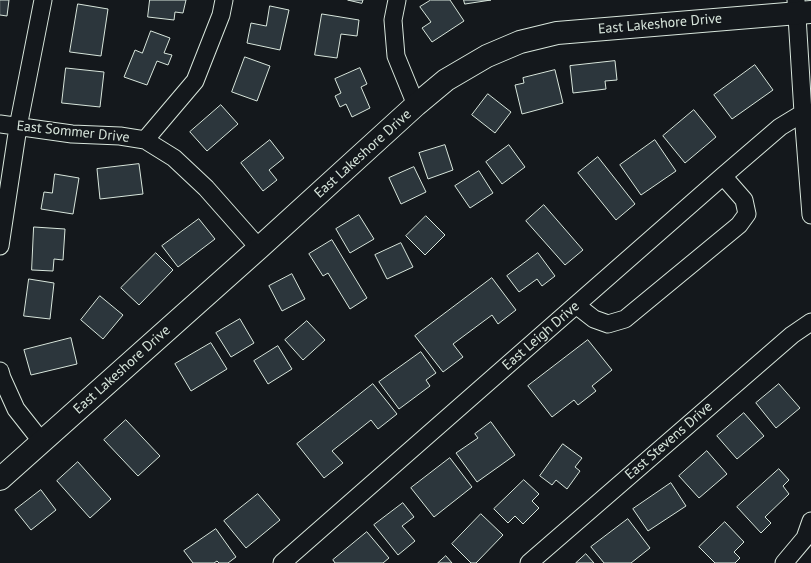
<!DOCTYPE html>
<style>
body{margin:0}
canvas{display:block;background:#14181c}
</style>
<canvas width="811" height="563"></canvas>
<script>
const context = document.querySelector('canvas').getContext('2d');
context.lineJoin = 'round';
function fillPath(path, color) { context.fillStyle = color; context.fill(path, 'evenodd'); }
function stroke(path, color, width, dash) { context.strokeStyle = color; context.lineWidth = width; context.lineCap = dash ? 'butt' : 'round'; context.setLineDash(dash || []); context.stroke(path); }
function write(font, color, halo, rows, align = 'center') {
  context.font = font + ' "PT Sans",sans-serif'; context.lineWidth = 3; context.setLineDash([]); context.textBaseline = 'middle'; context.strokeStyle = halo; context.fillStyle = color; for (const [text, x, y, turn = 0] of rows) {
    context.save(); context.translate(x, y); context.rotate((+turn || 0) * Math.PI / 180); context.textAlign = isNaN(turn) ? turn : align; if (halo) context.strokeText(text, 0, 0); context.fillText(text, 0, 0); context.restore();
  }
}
const building = new Path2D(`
 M0 0H9L7 16 0 15Z
 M150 0H186L183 13 175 12 174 20 148 17Z
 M348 0H363L362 3Z
 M431 0H450L464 21 432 42 422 28 431 22 420 7Z
 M464 0H491L465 4Z
 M78 4 108 9 101 56 70 52Z
 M270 6 289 10 280 50 247 43 251 23 266 26Z
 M322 14 359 20 357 36 341 34 337 58 315 55Z
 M151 31 170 38 164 53 172 55 168 65 157 61 147 85 124 77 135 50 142 53Z
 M245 57 270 66 257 101 232 92Z
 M615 61 617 80 605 81 606 89 573 93 570 66Z
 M755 65 773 90 732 119 714 95Z
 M66 68 104 72 100 107 62 103Z
 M360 68 367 84 361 87 370 108 352 117 346 104 340 107 335 96 341 93 335 79Z
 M555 70 563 103 522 114 515 85 524 83 523 78Z
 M488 94 511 112 495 133 472 115Z
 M221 105 238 124 207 151 190 132Z
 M694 110 716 137 685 163 663 136Z
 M270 140 284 158 269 170 277 180 263 191 241 163Z
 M655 140 676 171 641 195 620 165Z
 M445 145 453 170 428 179 419 153Z
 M509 145 525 167 502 184 486 162Z
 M598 157 635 204 616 220 578 173Z
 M139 164 143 194 100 199 97 169Z
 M414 167 426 192 401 204 389 178Z
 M479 171 493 193 470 208 455 186Z
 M55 174 79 178 73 214 41 209 44 192 52 193Z
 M544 205 583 250 565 265 526 221Z
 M359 215 374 239 350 253 336 229Z
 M426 216 445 235 425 255 406 236Z
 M199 219 215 239 178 267 162 246Z
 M34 227 65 229 63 260 54 259 53 271 32 270Z
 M332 240 367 298 350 309 328 273 323 276 309 254Z
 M401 243 413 267 387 279 375 255Z
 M156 253 173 270 139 305 121 288Z
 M538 253 555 276 542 286 537 279 519 292 507 276Z
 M292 274 305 299 282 311 269 286Z
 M492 278 516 310 498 324 492 315 453 344 463 357 443 372 415 336Z
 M29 279 54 283 50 319 24 316Z
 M100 296 123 315 103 339 81 320Z
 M240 319 254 343 231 357 216 333Z
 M307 321 325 340 303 360 285 340Z
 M71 338 77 364 31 375 24 350Z
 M588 340 612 370 592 386 596 391 578 405 574 400 552 417 528 386Z
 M211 343 227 369 191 391 175 364Z
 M278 346 292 369 268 384 254 361Z
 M421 352 436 373 426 380 430 386 399 409 379 382Z
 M373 384 397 414 378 429 371 420 332 451 343 463 324 478 297 444Z
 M779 384 800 408 776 428 756 403Z
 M744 413 764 436 737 459 717 436Z
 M126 420 160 456 138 476 104 440Z
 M491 422 515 455 477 482 456 453 478 438 475 434Z
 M563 444 582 458 575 467 580 471 567 489 556 480 552 485 540 476Z
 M707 451 727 474 699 498 679 476Z
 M450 458 472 487 434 517 411 488Z
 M78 462 111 499 90 518 57 481Z
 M779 469 789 480 783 486 789 494 765 517 771 523 761 533 737 507Z
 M524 480 539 494 532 501 539 508 523 524 515 516 508 523 494 509Z
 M671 483 686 506 648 531 633 509Z
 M41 490 56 510 31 530 15 510Z
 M258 494 280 520 246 548 224 521Z
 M403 503 414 517 402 526 415 541 398 555 374 525Z
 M481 514 503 535 476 563H471L452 544Z
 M628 519 650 548 631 563H604L591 547Z
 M725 522 744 542 734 552 740 558 735 563H715L699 547Z
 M216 529 236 557 228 563H219L217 561 214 563H193L184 551Z
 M367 532 389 558 383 563H335L333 560Z
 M586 554 594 563H576Z
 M446 556 452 563H438Z`);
const minor = new Path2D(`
 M397 0 393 20 396 56 416 105
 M796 0 803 113 811 215
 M0 124 72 134 120 136 145 140 195 81 221 15 224 0
 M145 140 174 158 206 188 259 248
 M0 246 18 127 43 0
 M576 305 594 319 608 324 625 319 739 225 747 214 744 200 723 176
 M0 371 2 378 16 409 42 442
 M282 563 723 176 780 127 803 113
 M529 563 792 335 811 322
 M784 563 805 538 811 521`);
const major = new Path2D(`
 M0 479 259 248 416 105 446 80 487 56 520 42 557 33 811 12`);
const streetNames = [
 ["East Lakeshore Drive",660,24,-5],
 ["East Sommer Drive",73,132,6],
 ["East Lakeshore Drive",363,154,-42],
 ["East Leigh Drive",541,336,-41],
 ["East Lakeshore Drive",122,370,-42],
 ["East Stevens Drive",669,441,-41]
];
fillPath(building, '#2c363c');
stroke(building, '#d8e6dc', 1);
stroke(minor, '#d8e6dc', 19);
stroke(major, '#d8e6dc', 24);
stroke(minor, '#14181c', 17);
stroke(major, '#14181c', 22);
write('14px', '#d8e6dc', '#14181c', streetNames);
</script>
